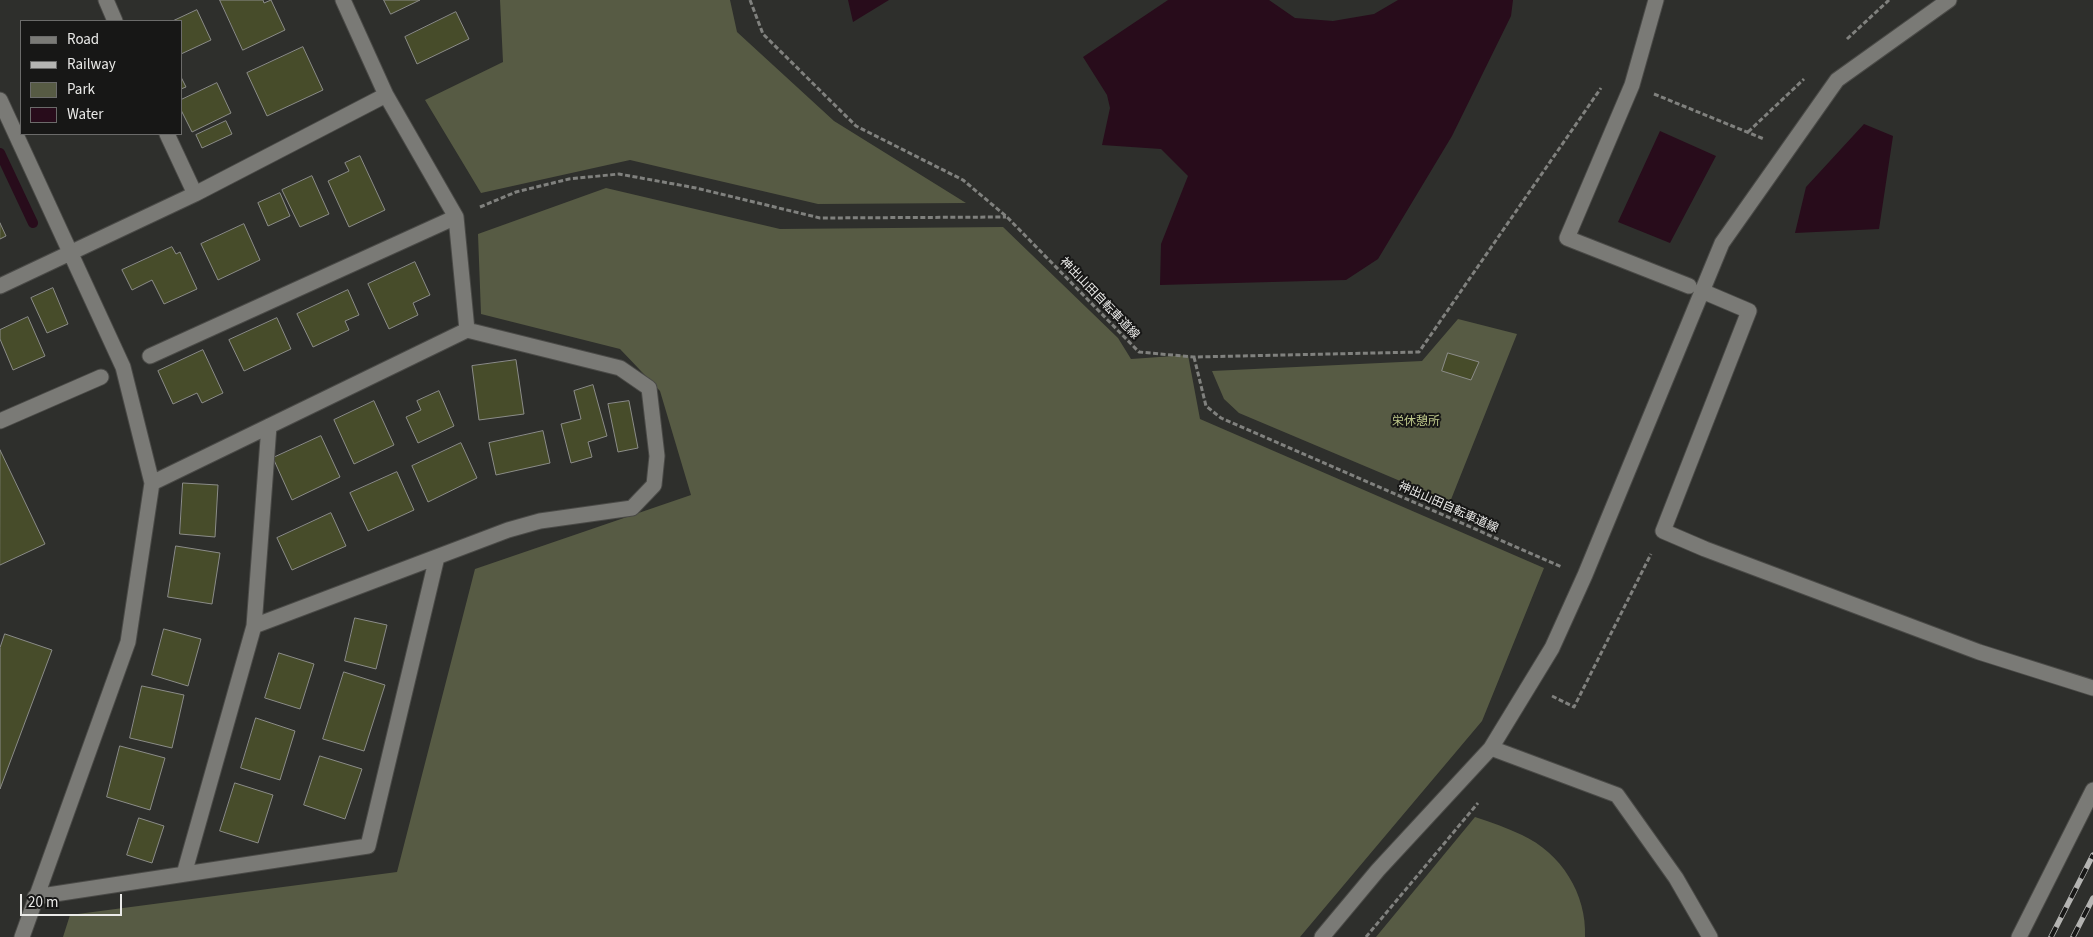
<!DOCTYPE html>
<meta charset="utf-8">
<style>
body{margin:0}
#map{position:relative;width:2093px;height:937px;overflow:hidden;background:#2e2f2c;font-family:"Source Sans 3",sans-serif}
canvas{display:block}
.legend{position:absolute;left:20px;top:20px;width:162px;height:115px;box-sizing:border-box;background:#171716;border:1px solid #6b6b6a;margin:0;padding:6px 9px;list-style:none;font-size:15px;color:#eaeae8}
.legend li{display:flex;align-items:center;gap:10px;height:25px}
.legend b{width:25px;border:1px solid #6b6b6a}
.scale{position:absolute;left:20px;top:894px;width:102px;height:22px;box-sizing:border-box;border:2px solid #eaeae8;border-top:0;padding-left:6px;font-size:15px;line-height:18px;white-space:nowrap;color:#eaeae8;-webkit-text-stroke:4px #171716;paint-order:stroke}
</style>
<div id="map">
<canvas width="2093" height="937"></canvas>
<ul class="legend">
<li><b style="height:6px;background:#7a7a76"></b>Road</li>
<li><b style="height:6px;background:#b4b4b2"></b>Railway</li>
<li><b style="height:14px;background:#575b44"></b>Park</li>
<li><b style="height:14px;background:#280c1b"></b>Water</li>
</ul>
<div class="scale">20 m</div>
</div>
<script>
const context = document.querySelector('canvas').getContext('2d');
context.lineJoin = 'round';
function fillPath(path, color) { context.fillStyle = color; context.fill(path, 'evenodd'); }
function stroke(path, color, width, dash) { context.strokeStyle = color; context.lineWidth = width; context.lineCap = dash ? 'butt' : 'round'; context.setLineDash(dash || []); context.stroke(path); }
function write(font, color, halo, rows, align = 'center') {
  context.font = font + ' "Source Sans 3","Noto Sans JP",sans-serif'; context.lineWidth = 4; context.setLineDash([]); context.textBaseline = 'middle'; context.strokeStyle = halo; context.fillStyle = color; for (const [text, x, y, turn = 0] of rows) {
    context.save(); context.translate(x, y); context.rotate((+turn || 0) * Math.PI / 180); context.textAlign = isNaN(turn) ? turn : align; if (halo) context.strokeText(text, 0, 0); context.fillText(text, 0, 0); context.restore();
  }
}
const green = new Path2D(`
 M500 0H730L737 32 834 121 966 203 818 204 630 160 481 193 425 100 503 62Z
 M606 188 780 229 1003 227 1118 338 1131 359 1188 355 1200 419 1544 568 1482 721 1300 937H63L70 915 397 872 475 569 691 495 660 391 620 349 481 314 478 234Z
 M1458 319 1517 334 1450 502 1239 413 1224 399 1212 371 1422 361Z
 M1475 817C1491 822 1507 828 1522 835 1561 853 1587 894 1585 937H1376Z`);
const water = new Path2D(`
 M848 0H889L853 22Z
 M1168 0H1269L1295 18 1333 21 1374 14 1398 0H1513L1511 16 1452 136 1378 259 1346 280 1160 285 1161 244 1188 176 1161 149 1102 145 1110 108 1107 95 1083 57Z
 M1864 124 1893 136 1879 229 1795 233 1806 187Z
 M1660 131 1716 156 1670 243 1618 222Z`);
const stream = new Path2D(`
 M0 153 33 223`);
const building = new Path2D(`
 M220 0H263L264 3 271 0 285 30 243 50Z
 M384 0H420L391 14Z
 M197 10 211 40 181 54V21H173Z
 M456 12 469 39 417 64 405 37Z
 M303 47 323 90 267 116 247 73Z
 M181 77 186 87 181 89Z
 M217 83 231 113 192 132 181 110V100Z
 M226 121 232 134 202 148 196 135Z
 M360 156 385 210 349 227 328 181 349 171 345 163Z
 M312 176 329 214 300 227 282 190Z
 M280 193 290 216 268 226 258 203Z
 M0 223 6 236 0 239Z
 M244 224 260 260 218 280 201 244Z
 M172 247 176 254 180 252 197 289 164 304 152 280 132 290 122 270Z
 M415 262 430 295 413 303 418 315 389 329 368 284Z
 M53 288 68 324 47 333 31 298Z
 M348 290 359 315 345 321 349 330 313 347 297 314Z
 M28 317 45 356 13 370 0 339V330Z
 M277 318 291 349 244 371 229 340Z
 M203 350 223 393 202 403 197 393 173 404 158 371Z
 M1448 353 1479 362 1471 380 1442 371Z
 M516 360 524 414 479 420 472 366Z
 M593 385 607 436 588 442 592 457 571 463 561 424 581 419 574 391Z
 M439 391 454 426 418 443 406 417 421 410 417 401Z
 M374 401 394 445 354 464 334 420Z
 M629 401 638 448 618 452 608 404Z
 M543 431 550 463 496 475 489 443Z
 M321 436 340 477 292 500 273 458Z
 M461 443 477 478 428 502 412 466Z
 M0 450 45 544 0 565Z
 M397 472 414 510 368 531 350 493Z
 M183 483 218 485 215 537 180 534Z
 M331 513 346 546 292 570 277 538Z
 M176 546 220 553 212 604 168 597Z
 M355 618 387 625 376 669 345 661Z
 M164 629 201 639 188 686 152 675Z
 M5 634 52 650 0 789V648Z
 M279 653 314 664 300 709 265 698Z
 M344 672 385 685 364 751 323 739Z
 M142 686 184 695 172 748 130 738Z
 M256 718 295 731 280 780 241 768Z
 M120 746 165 758 150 810 107 797Z
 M320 756 362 769 345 819 304 805Z
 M235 783 273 795 258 843 220 831Z
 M139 818 164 826 152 863 127 855Z`);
const path = new Path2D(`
 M750 0 763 34 856 126 963 180 1007 217 1139 352 1194 357 1419 352 1601 88
 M1847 39 1889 0
 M1654 94 1764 139
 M1748 132 1804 79
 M480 207 516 192 569 179 619 174 696 188 820 218 1006 217
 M1194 357 1206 406 1221 418 1562 567
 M1552 696 1574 707 1651 554
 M1366 937 1478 803`);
const minor = new Path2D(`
 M106 0 115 21
 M1656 0 1632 85 1567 238 1689 286
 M386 95 456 217 467 330
 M0 100 123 367 152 483 128 642 22 937
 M167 134 195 194
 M0 286 195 194 386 95 343 0
 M1702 291 1749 311 1663 531 1705 549 1979 652 2093 688
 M150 356 456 217
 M0 421 101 377
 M152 483 467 330 620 368 649 388 657 456 654 485 632 508 540 521 508 530 254 626
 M1491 748 1617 795 1676 878 1710 937
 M184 874 254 626 269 426
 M35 897 368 846 437 557
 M1322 937 1378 870 1491 748 1552 648 1585 575 1722 243 1837 80 1949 0
 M2019 937 2093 790`);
const rail = new Path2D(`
 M2051 937 2093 855
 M2073 937 2093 898`);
const streetNames = [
 ["神出山田自転車道線",1099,299,46],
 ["神出山田自転車道線",1448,508,24]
];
const parkNames = [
 ["栄休憩所",1416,422]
];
fillPath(green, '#575b44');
fillPath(water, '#280c1b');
stroke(stream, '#280c1b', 10);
fillPath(building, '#474c2a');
stroke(building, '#8b8c88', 1);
stroke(minor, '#4a4a47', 17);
stroke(path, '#80817e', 3, [5, 2.5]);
stroke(minor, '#7a7a76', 15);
stroke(rail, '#b4b4b2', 5.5);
stroke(rail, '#171716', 4, [11]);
write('12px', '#eaeae8', '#171716', streetNames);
write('12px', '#bfc98b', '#171716', parkNames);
</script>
